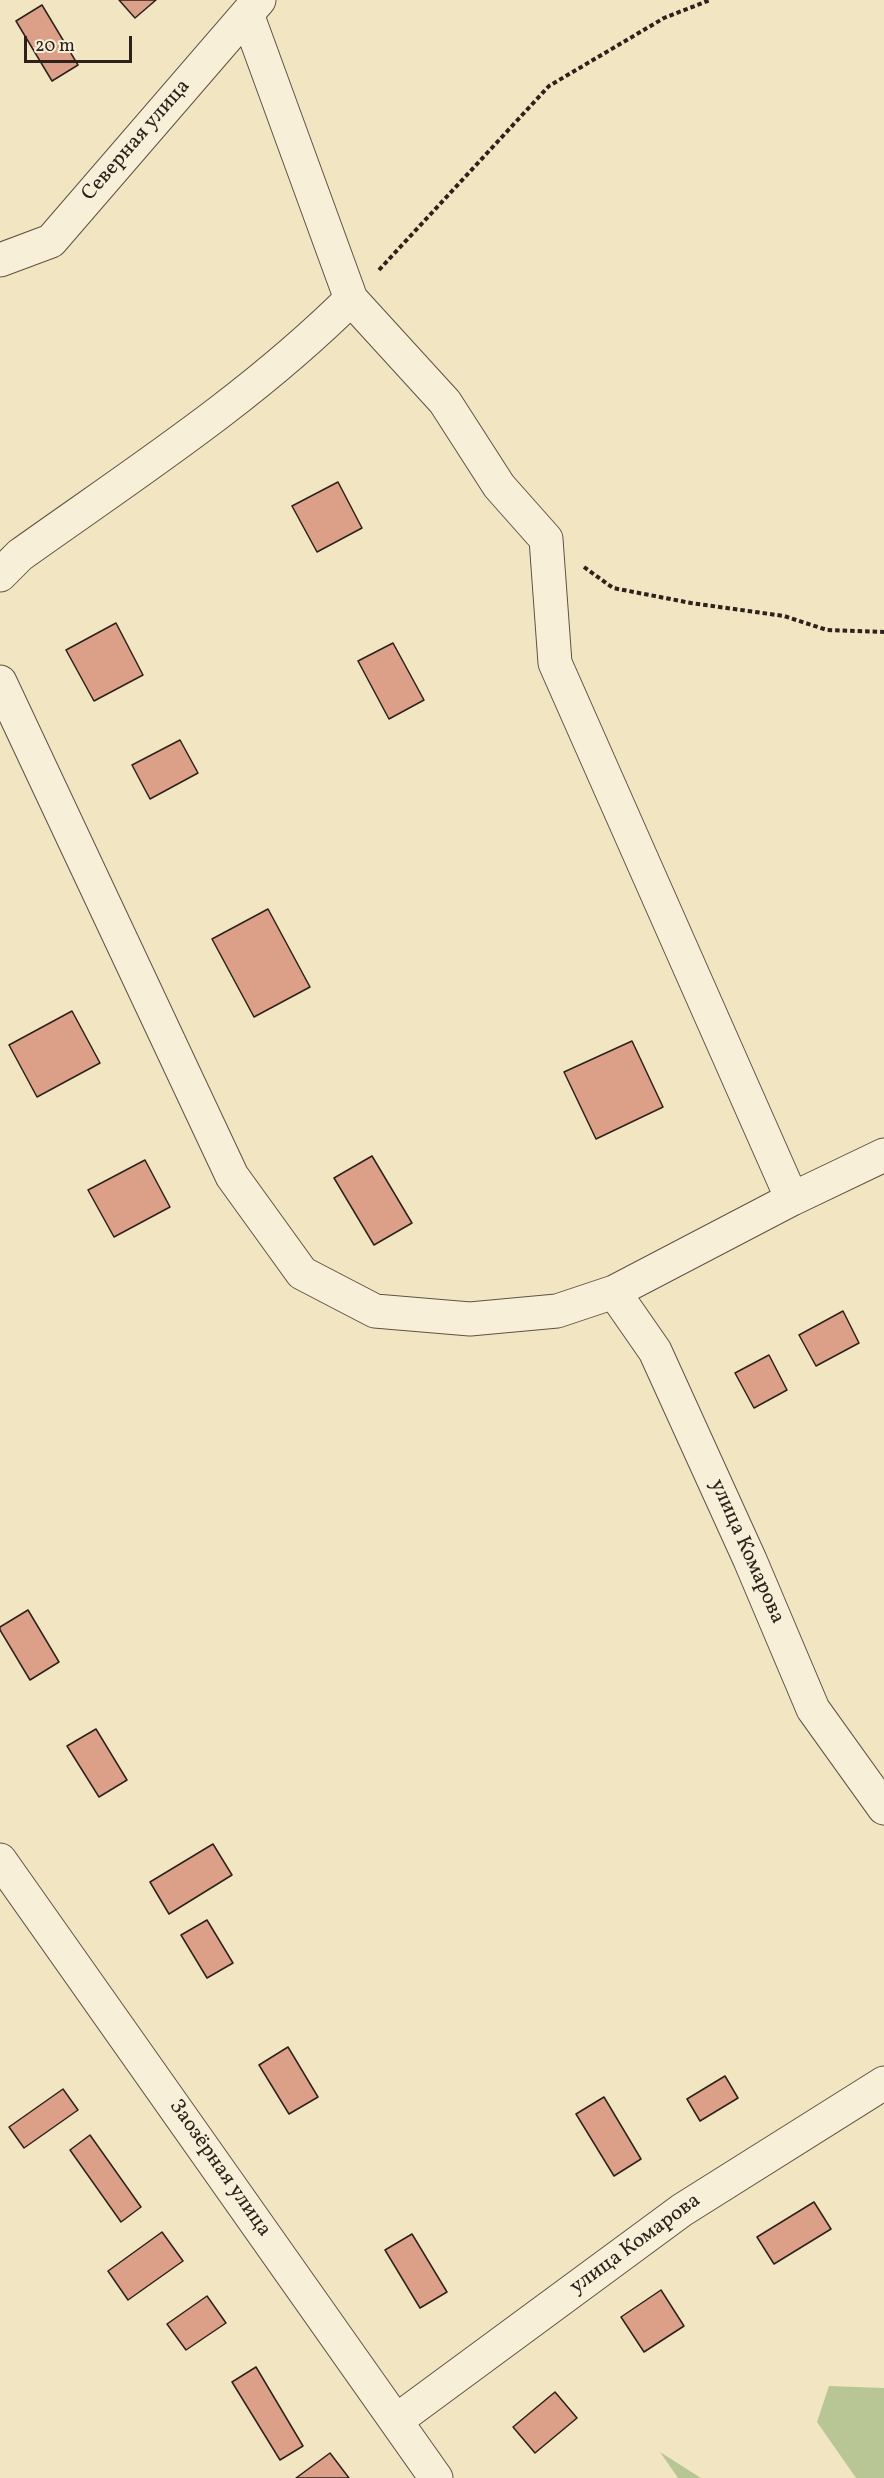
<!DOCTYPE html>
<meta charset="utf-8">
<style>
body{margin:0}
#map{position:relative;width:884px;height:2478px;overflow:hidden;background:#f2e6c2;font-family:Vollkorn,serif}
canvas{display:block}
.scale{position:absolute;left:24px;top:36px;width:108px;height:27px;box-sizing:border-box;border:3px solid #2d211c;border-top:0;padding-left:8px;font-size:18px;line-height:21px;white-space:nowrap;color:#2d211c;-webkit-text-stroke:4px #f7efd7;paint-order:stroke}
</style>
<div id="map">
<canvas width="884" height="2478"></canvas>
<div class="scale">20 m</div>
</div>
<script>
const context = document.querySelector('canvas').getContext('2d');
context.lineJoin = 'round';
function fillPath(path, color) { context.fillStyle = color; context.fill(path, 'evenodd'); }
function stroke(path, color, width, dash) { context.strokeStyle = color; context.lineWidth = width; context.lineCap = dash ? 'butt' : 'round'; context.setLineDash(dash || []); context.stroke(path); }
function write(font, color, halo, rows, align = 'center') {
  context.font = font + ' Vollkorn,serif'; context.lineWidth = 5; context.setLineDash([]); context.textBaseline = 'middle'; context.strokeStyle = halo; context.fillStyle = color; for (const [text, x, y, turn = 0] of rows) {
    context.save(); context.translate(x, y); context.rotate((+turn || 0) * Math.PI / 180); context.textAlign = isNaN(turn) ? turn : align; if (halo) context.strokeText(text, 0, 0); context.fillText(text, 0, 0); context.restore();
  }
}
const green = new Path2D(`
 M829 2386 884 2388V2478H856L817 2422Z
 M660 2452 701 2478H678Z`);
const building = new Path2D(`
 M119 0H156L135 18Z
 M42 5 78 65 52 81 16 21Z
 M338 482 362 528 317 552 292 506Z
 M116 623 143 675 94 701 66 650Z
 M393 643 424 700 389 719 358 661Z
 M180 740 198 773 150 799 132 765Z
 M268 909 310 987 254 1017 212 939Z
 M72 1011 100 1063 37 1097 9 1045Z
 M632 1041 663 1107 596 1139 564 1072Z
 M372 1156 412 1223 374 1245 334 1178Z
 M145 1160 170 1207 114 1237 88 1190Z
 M843 1311 859 1343 816 1366 799 1335Z
 M769 1355 787 1390 754 1408 735 1373Z
 M28 1610 59 1662 30 1680 0 1630V1627Z
 M96 1729 127 1780 99 1797 67 1746Z
 M213 1844 232 1875 169 1914 150 1882Z
 M207 1920 233 1963 207 1978 181 1935Z
 M288 2047 318 2097 289 2114 259 2065Z
 M725 2076 738 2098 700 2121 687 2099Z
 M63 2089 78 2110 24 2148 9 2127Z
 M604 2097 641 2159 614 2176 576 2114Z
 M90 2135 141 2207 121 2222 70 2150Z
 M814 2202 831 2229 774 2264 757 2237Z
 M162 2232 183 2261 128 2300 108 2271Z
 M412 2234 447 2292 420 2308 385 2250Z
 M661 2290 684 2326 644 2352 621 2317Z
 M207 2296 226 2323 186 2350 167 2324Z
 M256 2367 303 2446 280 2460 232 2382Z
 M555 2392 577 2418 535 2453 513 2427Z
 M330 2453 349 2478H296Z`);
const path = new Path2D(`
 M379 270 549 86 664 18 710 0
 M584 567 613 588 691 603 784 616 827 630 884 632`);
const minor = new Path2D(`
 M0 260 51 241 259 0
 M351 299 445 402 499 486 546 539 555 663 792 1199
 M0 575 20 555C135 473 250 399 351 299L247 14
 M0 682 232 1176 302 1273 375 1311 470 1319 557 1311 614 1292 792 1199 884 1155
 M614 1292 655 1351 750 1560 813 1709 884 1808
 M0 1860 436 2478
 M397 2420 682 2210 884 2083`);
const streetNames = [
 ["Северная улица",137,141,-49],
 ["улица Комарова",746,1552,66],
 ["Заозёрная улица",219,2169,55],
 ["улица Комарова",636,2245,-36]
];
fillPath(green, '#b8c695');
fillPath(building, '#dca089');
stroke(building, '#2d211c', 1.5);
stroke(minor, '#5e5246', 35);
stroke(path, '#2d211c', 4, [4.5, 3]);
stroke(minor, '#f7efd7', 33);
write('21px', '#2d211c', '#f7efd7', streetNames);
</script>
